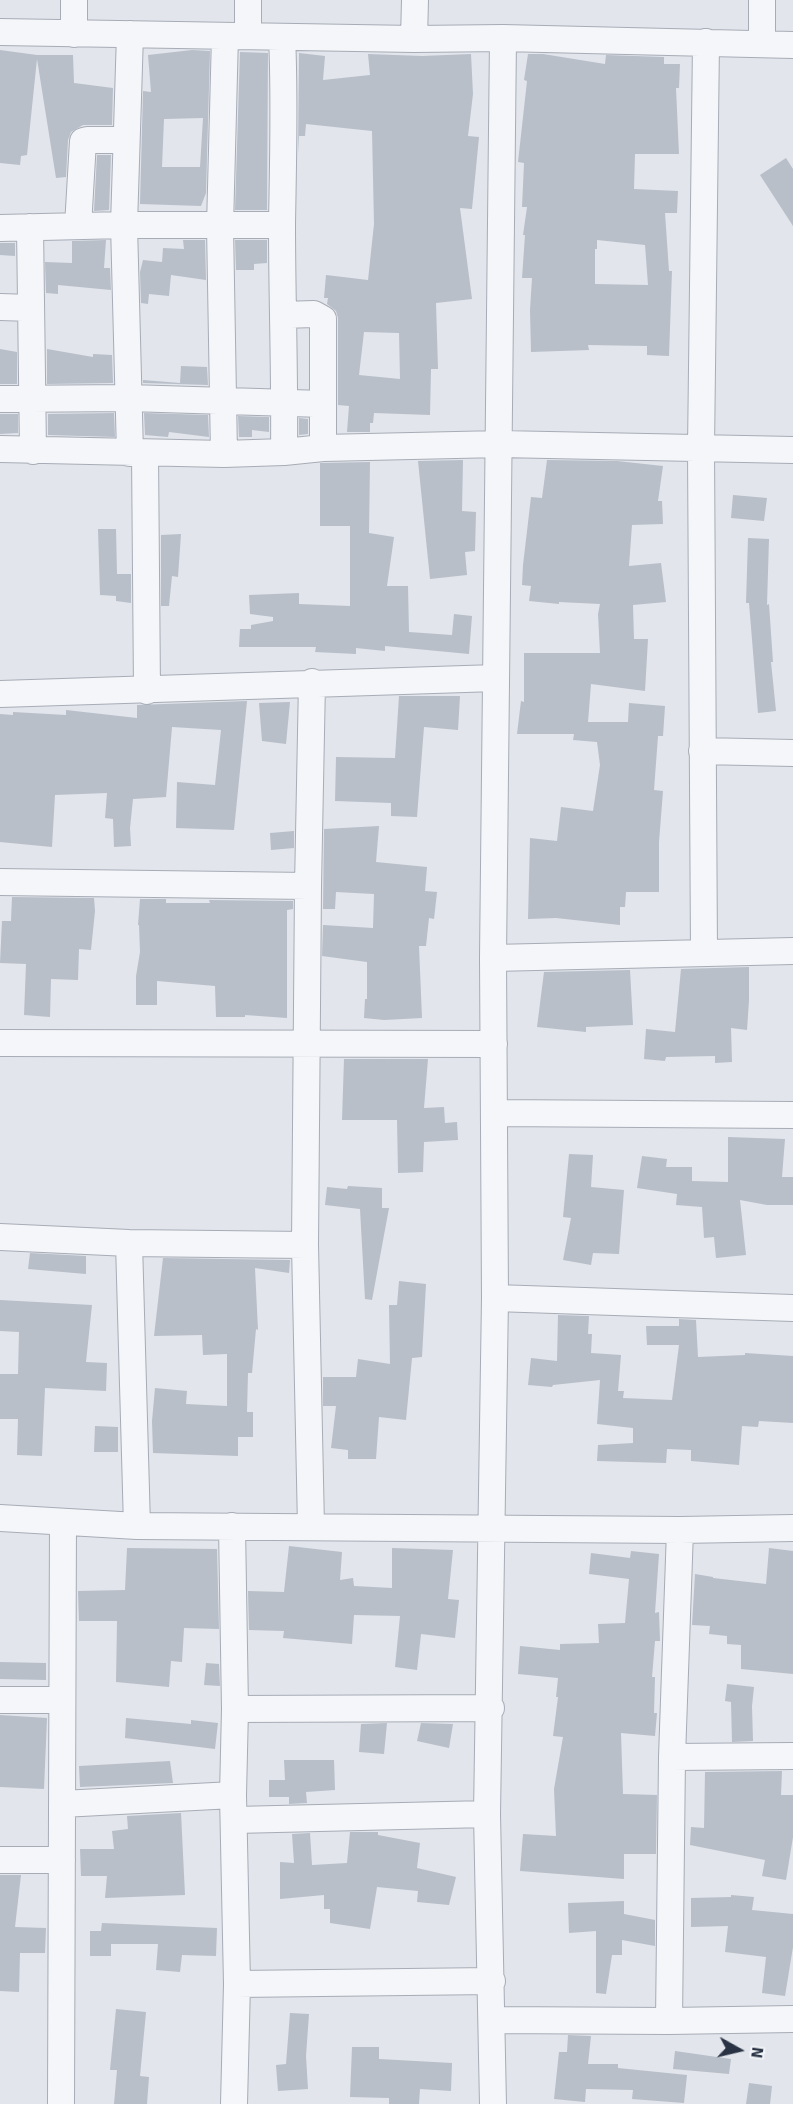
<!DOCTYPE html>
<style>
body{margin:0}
#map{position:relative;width:793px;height:2104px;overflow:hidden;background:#e2e5eb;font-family:Signika,sans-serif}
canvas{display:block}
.north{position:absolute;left:709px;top:2020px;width:60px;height:60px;-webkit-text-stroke:4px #f1f4f8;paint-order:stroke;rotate:98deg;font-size:16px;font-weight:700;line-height:24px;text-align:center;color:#293344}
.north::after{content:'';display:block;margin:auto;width:21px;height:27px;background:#293344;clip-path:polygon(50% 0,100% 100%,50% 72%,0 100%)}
</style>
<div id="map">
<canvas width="793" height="2104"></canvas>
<div class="north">N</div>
</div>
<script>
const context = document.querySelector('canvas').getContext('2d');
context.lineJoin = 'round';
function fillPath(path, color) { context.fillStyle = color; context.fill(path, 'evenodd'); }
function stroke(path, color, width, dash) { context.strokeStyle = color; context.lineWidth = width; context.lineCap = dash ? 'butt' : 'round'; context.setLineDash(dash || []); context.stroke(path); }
const building = new Path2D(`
 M0 50 37 55H73L74 83 113 88 112 125H83L71 132 68 140 66 177 56 178 37 59 27 155 21 156 20 165 0 163Z
 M192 50 210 51 206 193 201 206 140 204 143 91 151 92 148 55ZM203 118 200 167H162L164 119Z
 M240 52 268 53 267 210H235Z
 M299 53 325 56 323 80 370 75 368 54 422 56 471 54 473 94 468 136 479 137 472 209 460 208 472 299 436 303 438 369H431L430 415 374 413 373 423H370V432H347L349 406 338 405V318L336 311 327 304 328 298H324L326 275 368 280 374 224 372 131 306 124 305 136H299L298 154ZM364 332 399 333 400 379 359 375Z
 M528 54H543L605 64 606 55 664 57V64H680L679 88H676L679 154H635L634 189 678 191 677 213H665L669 271H672L669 356 647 355V346L588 345 589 350 531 352 530 310 532 278H522L525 235H523L527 207H522L524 163 518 162 527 81 524 80ZM597 240 645 245 648 285 595 284V249H597Z
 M97 155H111L109 210 94 211Z
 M786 158 793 169V226L760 175Z
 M106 240 104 268H110L111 290 58 285V294L46 293 45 262 72 263V241Z
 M183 240H205L206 280 171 275 169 296 149 294 148 304 141 303 140 272 143 260 162 262 163 248 184 249Z
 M235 240H267V263L254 264V270H236Z
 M0 243H15V256L0 255Z
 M0 349 17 352V384H0Z
 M47 349 93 357V354L112 355 113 383 47 384Z
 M181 366 207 367 208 385 143 383V380L180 383Z
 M114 413 115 437 48 435V414Z
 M144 413 208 415 209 437 169 432 168 437 145 435Z
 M0 414H18V433L0 434Z
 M238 416 269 417V432L252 430V437H239Z
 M299 418 308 419V434L299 435Z
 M463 460 462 511 476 512 475 551 465 552 467 575 430 579 418 461Z
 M547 460 617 461 663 466 658 501H662L663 524 632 525 629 566 661 563 666 602 633 605 634 639H648L645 691 591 684 588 722H628L629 703 665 706 663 736H658L654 790 663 791 659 842V892H626L625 907H620V925L556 918 528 919 530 838 557 841 561 807 593 811 600 765 597 742 573 740 574 734H517L521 701 524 702V653H600L598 614 600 604 559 602V604L529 601 531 586 522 585 523 565 531 497 542 498Z
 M370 462 369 533 394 537 387 586H408L409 632 452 635 454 614 472 616 469 654 385 646V651L356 648V654L315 652 316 647H239L240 629H251V625L273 621V617L250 614 249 595 299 593V604L350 606V526H320V463Z
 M733 495 767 498 764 521 731 518Z
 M98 529H116L117 574H131V603L116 601V596L100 595Z
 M181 534 178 577 172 576 169 606H161V535Z
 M748 538 769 539 767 605 769 604 773 662H771L776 711 758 713 749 603H746Z
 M399 696H460L458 730 424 727 417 817 391 816V803L335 801 336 757 395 758Z
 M247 701 234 830 176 828 177 782 215 785 221 730 172 727 166 797 133 799 130 828 131 846 114 847 113 819 105 818 107 793 55 795 52 847 0 842V714L13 715V712L66 715V710L137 718V705Z
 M290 702 286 744 262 741 259 703Z
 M379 826 376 862 427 867 425 891 437 892 434 919 429 918 426 946H419L422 1018 384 1020 364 1018 365 999H367V962L322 956 323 925 373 928 374 894 336 892 335 909H323L324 829Z
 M294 831V848L271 850 270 833Z
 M12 897 94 898 95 911 91 950 79 949 78 980 51 979 50 1017 24 1015 26 964 0 963 2 921H11Z
 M140 899H166V903H210L209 900 293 901V909L287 910V1018L245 1015V1017H216L215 986 157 981V1005H136V976L140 952 139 925H138Z
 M749 967V1000L747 1030 731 1028 732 1062 715 1063V1056L666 1057 665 1061 644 1059 646 1029 675 1032 681 969Z
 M630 970 633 1025 586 1027V1032L537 1027 544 972Z
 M344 1059H428L424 1108 444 1107 445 1123 457 1122 458 1140 424 1142 423 1172 398 1173 397 1120H342Z
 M728 1137 785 1139 782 1177H793V1205H767L740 1200 746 1255 716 1258 714 1237 704 1238 702 1207 676 1205 677 1194 637 1188 642 1156 667 1159 666 1167H692V1181L728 1182Z
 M569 1154 593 1155 591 1187 624 1190 619 1254 593 1253 591 1265 563 1260 571 1218 563 1217Z
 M348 1186 382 1188V1208H389L372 1300 365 1299 360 1209 325 1205 327 1187 347 1189Z
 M30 1253 86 1256V1274L28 1269Z
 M163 1258 290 1260 289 1273 255 1268 258 1330 256 1329 252 1373H248L247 1412H253V1437H238V1456L153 1453 152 1421 155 1388 187 1391 186 1404 227 1406V1354L203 1355 202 1335 154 1336Z
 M399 1281 426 1284 422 1357 412 1358 406 1420 379 1417 376 1459H348V1450L331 1448 336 1406H323V1377H356L358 1359 390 1364 389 1305H397Z
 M0 1300 92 1305 86 1362 107 1363 106 1391 45 1388 42 1456 17 1455 18 1419H0V1374H18L19 1332 0 1331Z
 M558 1315 589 1316 588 1334H592L591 1353 621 1355 618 1391H624L623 1398 672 1400 679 1345H647L646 1326H679V1319L696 1320 698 1357 745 1355V1353L793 1356V1423L759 1421 758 1427 742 1426 739 1465 691 1461V1450L667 1449 666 1463 597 1461 598 1445 633 1443V1428L597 1424 600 1380 553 1385 552 1387 528 1385 531 1358 557 1361Z
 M95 1426 118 1427V1452H94Z
 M289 1546 342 1552 340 1580 353 1578 354 1586 392 1588V1548L453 1550 448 1599 459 1600 455 1638 421 1634 417 1670 395 1667 400 1616 354 1615 352 1644 283 1638 284 1631 249 1630 248 1591 284 1592Z
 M127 1548 217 1549 219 1629 184 1628 182 1662 171 1661 169 1687 116 1682 117 1621H79L78 1591 125 1590Z
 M769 1548 793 1551V1674L741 1669V1645L727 1644V1636L709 1634 710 1626 692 1625 695 1574 713 1577V1578L766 1584Z
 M631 1551 659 1554 655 1613 659 1612 660 1641H655L652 1677H655L654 1713H657L655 1736 621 1733 623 1794 657 1795 656 1854H624V1879L520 1871 523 1834 556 1836 554 1789 563 1737 553 1736 558 1697H556L558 1678 518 1674 520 1646 560 1650V1644L599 1643 598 1624 625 1623 629 1579 589 1574 591 1553 630 1558Z
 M0 1662 46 1663V1680L0 1679Z
 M206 1663 219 1664 220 1686 204 1685Z
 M727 1684 754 1687 752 1706 753 1741 732 1742 731 1702 725 1701Z
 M0 1715 47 1718 44 1789 0 1787Z
 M126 1718 191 1724V1720L218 1723 215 1749 125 1738Z
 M387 1723 384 1754 359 1752 361 1724Z
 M421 1723 453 1724 449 1748 417 1741Z
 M284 1760H334L335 1790 306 1792 307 1803 289 1804V1797H269V1780H285Z
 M170 1761 173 1783 80 1787 79 1766Z
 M782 1771 781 1795H793V1837L786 1880 762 1876 765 1860 690 1845 691 1827 704 1828 705 1772Z
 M181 1813 185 1895 105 1898 107 1876H81L80 1849H114L112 1831 128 1829 127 1816Z
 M350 1832H378V1835L420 1843 417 1868 456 1877 449 1905 417 1902 418 1891 377 1887 370 1929 330 1923V1909H324V1895L280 1899V1862L294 1863 292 1834 310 1833 312 1865 347 1863Z
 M0 1875H21L15 1927 46 1928 45 1953H20L19 1992 0 1991Z
 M731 1895 754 1897 752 1910 793 1914V1947L785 1996 762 1993 766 1957 725 1952 728 1926 691 1927V1898L731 1897Z
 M624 1901V1914L655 1920V1946L622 1940V1955H612L606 1994 596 1993V1931L569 1933 568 1903Z
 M102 1923 217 1928 216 1956 182 1955 180 1972 156 1970 158 1944H111V1956H90V1931H101Z
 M116 2009 146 2012 140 2076 149 2077 147 2104H114L117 2070H110Z
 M290 2013 309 2014 306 2056 308 2089 278 2091 276 2065 286 2064Z
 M568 2035 591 2036 588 2064H618V2068L687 2075 684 2103 632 2099 633 2090 586 2089 585 2102 554 2099 559 2052H567Z
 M352 2047H379V2059L452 2063 451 2091 420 2089 419 2104H389V2098L350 2097Z
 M675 2051 731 2059 729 2074 673 2069Z
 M749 2083 772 2086 770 2104H746Z`);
const street = new Path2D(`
 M248 0V36
 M0 32 414 39 503 38 793 45
 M74 34V0
 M282 37C285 99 283 161 282 224 282 300 285 376 284 452
 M414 39 415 0
 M762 44V0
 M78 226 83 141 87 140H126
 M30 227 33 451
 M0 228 124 225H282
 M0 307 31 308
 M283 315 314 314 323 319V448
 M0 399 129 398 323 404
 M0 449 224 454 284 452 323 448 500 444 793 450
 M130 453 124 225 130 34
 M145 453 147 691
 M224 454 220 226 225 36
 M0 694C165 690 330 682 496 678
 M702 751 793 753
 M0 882 308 886
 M704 953 701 449 706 42
 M493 958 793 951
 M0 1043 494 1044
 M494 1113 793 1115
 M0 1237 129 1243 305 1245
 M129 1243 137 1526
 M495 1298 793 1308
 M0 1518 137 1526 680 1530 793 1528
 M232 1526 235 1709 233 1795 237 1984 234 2104
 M311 1527 305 1245 308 886 312 682
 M0 1700H61
 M235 1709 491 1708
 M672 1757 793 1756
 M62 1804 233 1795
 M235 1820 487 1814
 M0 1860H62
 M237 1984 492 1981
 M492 2020 669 2021 793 2019
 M669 2021 672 1757 680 1530
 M61 2104 63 1522
 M493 2104 487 1814 495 1298 493 958 503 38`);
fillPath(building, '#b8bfc9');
stroke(street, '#a7acb6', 28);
stroke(street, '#f5f6f9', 26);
</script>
